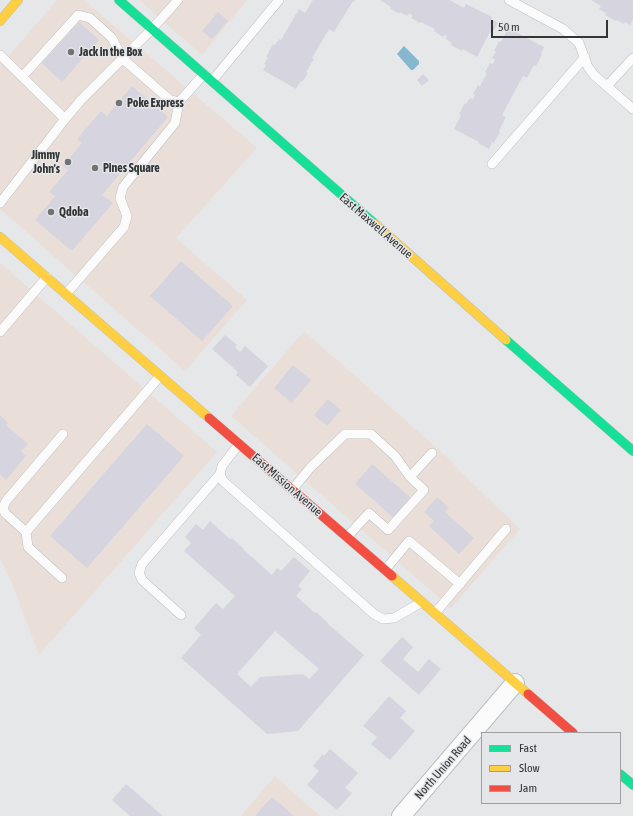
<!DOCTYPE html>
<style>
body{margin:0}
#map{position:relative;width:633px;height:816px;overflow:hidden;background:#e6e7e8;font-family:"Asap Condensed",sans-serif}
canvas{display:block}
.legend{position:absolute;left:481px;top:732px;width:140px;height:72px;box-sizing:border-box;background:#e5e6e9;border:1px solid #9e9fa1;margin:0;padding:5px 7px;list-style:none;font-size:12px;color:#343535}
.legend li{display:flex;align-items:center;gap:8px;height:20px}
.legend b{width:20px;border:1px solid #9e9fa1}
.scale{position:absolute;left:491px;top:20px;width:117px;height:18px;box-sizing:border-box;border:2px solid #343535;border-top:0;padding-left:5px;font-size:12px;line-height:14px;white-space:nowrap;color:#343535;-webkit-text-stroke:3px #e5e6e9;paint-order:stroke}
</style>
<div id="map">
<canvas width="633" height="816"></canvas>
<ul class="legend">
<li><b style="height:5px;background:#16e098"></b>Fast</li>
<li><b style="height:5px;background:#ffcf43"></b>Slow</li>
<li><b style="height:5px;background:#f24e42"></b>Jam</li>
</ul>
<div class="scale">50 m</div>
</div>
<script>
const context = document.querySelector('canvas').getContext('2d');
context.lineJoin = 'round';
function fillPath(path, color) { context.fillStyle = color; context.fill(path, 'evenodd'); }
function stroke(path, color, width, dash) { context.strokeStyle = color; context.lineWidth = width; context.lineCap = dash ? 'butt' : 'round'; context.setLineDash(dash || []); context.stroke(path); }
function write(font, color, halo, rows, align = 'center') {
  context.font = font + ' "Asap Condensed",sans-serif'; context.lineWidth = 3; context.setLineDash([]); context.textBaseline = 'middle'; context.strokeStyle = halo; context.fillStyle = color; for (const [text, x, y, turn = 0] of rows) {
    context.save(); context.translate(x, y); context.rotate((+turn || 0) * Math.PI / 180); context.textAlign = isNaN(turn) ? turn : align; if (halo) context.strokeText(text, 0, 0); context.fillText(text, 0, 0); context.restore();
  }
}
const commercial = new Path2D(`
 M57 0H84L257 148 176 238 247 300 185 371 0 209V66Z
 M139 0H247L202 55Z
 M0 263 217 452 39 655 12 584 0 559Z
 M304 331 455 464 454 465 520 529 451 608 231 416Z
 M275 776 320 816H241Z`);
const water = new Path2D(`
 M404 46 419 61V64L413 70H411L397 54Z`);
const building = new Path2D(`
 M313 0H355L354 2 353 1 334 32 329 29 312 58 314 59 306 72 308 73 302 82 301 81 296 89 263 70 266 65 264 64 268 58 266 57 273 44 275 45 279 39 281 40 299 9 305 13Z
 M380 0H450L464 8 466 4 492 17 491 19 498 23 492 33 490 32 477 57 463 49 462 51 451 45 452 43 446 39 447 36 444 35 443 37 434 31 435 29 421 22 420 23 411 18 413 16 409 13 407 16 400 12 399 14 390 8 391 7Z
 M591 0H633V19L630 25 625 22 624 24 617 20 616 21 605 15 606 13 599 9 601 6Z
 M218 12 228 21 212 39 202 31Z
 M79 22 99 40 62 82 42 63Z
 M508 28 544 47 541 53 542 54 536 66 534 65 527 78 523 76 502 115 506 117 499 131 500 132 494 143 492 142 489 149 478 143 479 142 454 129 461 115 459 114 465 103 466 104 470 98 473 99 475 95 473 94 478 85 480 86 487 73 485 72 490 63 493 64 495 60 492 58 496 51H494L499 41 501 42Z
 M423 74 429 80 422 86 417 80Z
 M132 86 168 117 102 195 113 203 72 251 35 220 55 196 49 192 68 170 63 166 82 143 77 139 101 111 107 116Z
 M181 261 233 306 202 341 150 296Z
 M225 335 237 345 235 347 240 352 245 346 268 366 250 387 236 375 238 372 212 349Z
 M293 365 311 380 292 403 274 388Z
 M328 399 341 410 327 426 314 415Z
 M0 415 8 423 6 425 28 444 21 451 26 456 6 480 0 474Z
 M147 424 184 456 87 568 50 536Z
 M372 464 412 499 395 519 355 484Z
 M437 497 449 508 445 512 474 538 459 554 429 526 434 521 424 512Z
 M210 521 230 539 232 538 244 549V550L272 575 277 568 281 571 294 557 310 571 298 586 302 589 296 596 315 613 316 612 329 624H328L364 655 298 731 267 734 181 658 201 635 194 628 216 603 223 609 235 596 184 551 191 543 185 537 196 524 203 530ZM275 631 319 669 309 679 303 674 260 677 251 687 237 674Z
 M402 637 413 647 403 659 418 672 429 659 441 669 419 695 380 661Z
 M389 696 406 711 400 718 415 731 390 760 371 744 377 737 363 726Z
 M330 749 358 773 345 788 352 793 337 810 307 785 319 771 313 766 323 754 324 756Z
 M126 784 163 816H130L112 800Z
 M272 797 294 816H255Z`);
const lane = new Path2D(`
 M509 0 563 29 579 43 588 67 594 75 633 109
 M0 55 65 119
 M22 77 78 15 90 18 112 38 123 59 170 100 179 102
 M212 81 279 0
 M607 86 633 58
 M492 164 585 57
 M0 203 65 119 81 100 152 29 178 0
 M66 294 124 227 127 216 120 198 123 187 175 123 179 102 204 74
 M0 332 47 277
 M239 444 222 466 220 474 223 481 374 614 383 619 394 618 422 602
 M292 490 310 468 345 434H371L395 456 410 477
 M26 532 5 513 3 508 6 501 63 434
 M347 537 369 513 388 530 424 490 410 477 432 453
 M385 570 409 541 460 584
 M62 578 28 547 26 532 160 376
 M435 613 506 529
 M181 615 142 580 139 573 142 564 220 474`);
const street = new Path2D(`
 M401 816 515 683`);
const fast = new Path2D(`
 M119 0 375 224
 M506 340 633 451
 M620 774 633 785`);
const slow = new Path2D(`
 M0 21 18 0
 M375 224 506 340
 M0 237 209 418
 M392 576 528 694`);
const jam = new Path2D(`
 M209 418 392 576
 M528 694 573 733`);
const markers = [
 [71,52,4,"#727374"],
 [119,103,4,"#727374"],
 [68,162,4,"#727374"],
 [95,168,4,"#727374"],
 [51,212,4,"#727374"]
];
const poiNames = [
 ["Jack in the Box",79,52],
 ["Poke Express",127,103],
 ["Jimmy",60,155,"right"],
 ["John's",60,169,"right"],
 ["Pines Square",103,168],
 ["Qdoba",59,212]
];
const streetNames = [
 ["East Maxwell Avenue",376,226,41],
 ["East Mission Avenue",287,485,41],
 ["North Union Road",443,768,-49]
];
fillPath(commercial, '#eadfd8');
fillPath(water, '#86b7cf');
fillPath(building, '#d6d4df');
stroke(lane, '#bfbfc0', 10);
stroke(street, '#bfbfc0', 20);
stroke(fast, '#bfbfc0', 10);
stroke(slow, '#bfbfc0', 10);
stroke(jam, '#bfbfc0', 10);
stroke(lane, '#fbfbfc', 9);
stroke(street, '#fbfbfc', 18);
stroke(fast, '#16e098', 9);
stroke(slow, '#ffcf43', 9);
stroke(jam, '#f24e42', 9);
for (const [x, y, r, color] of markers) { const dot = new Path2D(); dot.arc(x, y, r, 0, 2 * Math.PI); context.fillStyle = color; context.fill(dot); stroke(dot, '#e5e6e9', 1.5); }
write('bold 12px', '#343535', '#e5e6e9', poiNames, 'left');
write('12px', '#343535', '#e5e6e9', streetNames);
</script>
